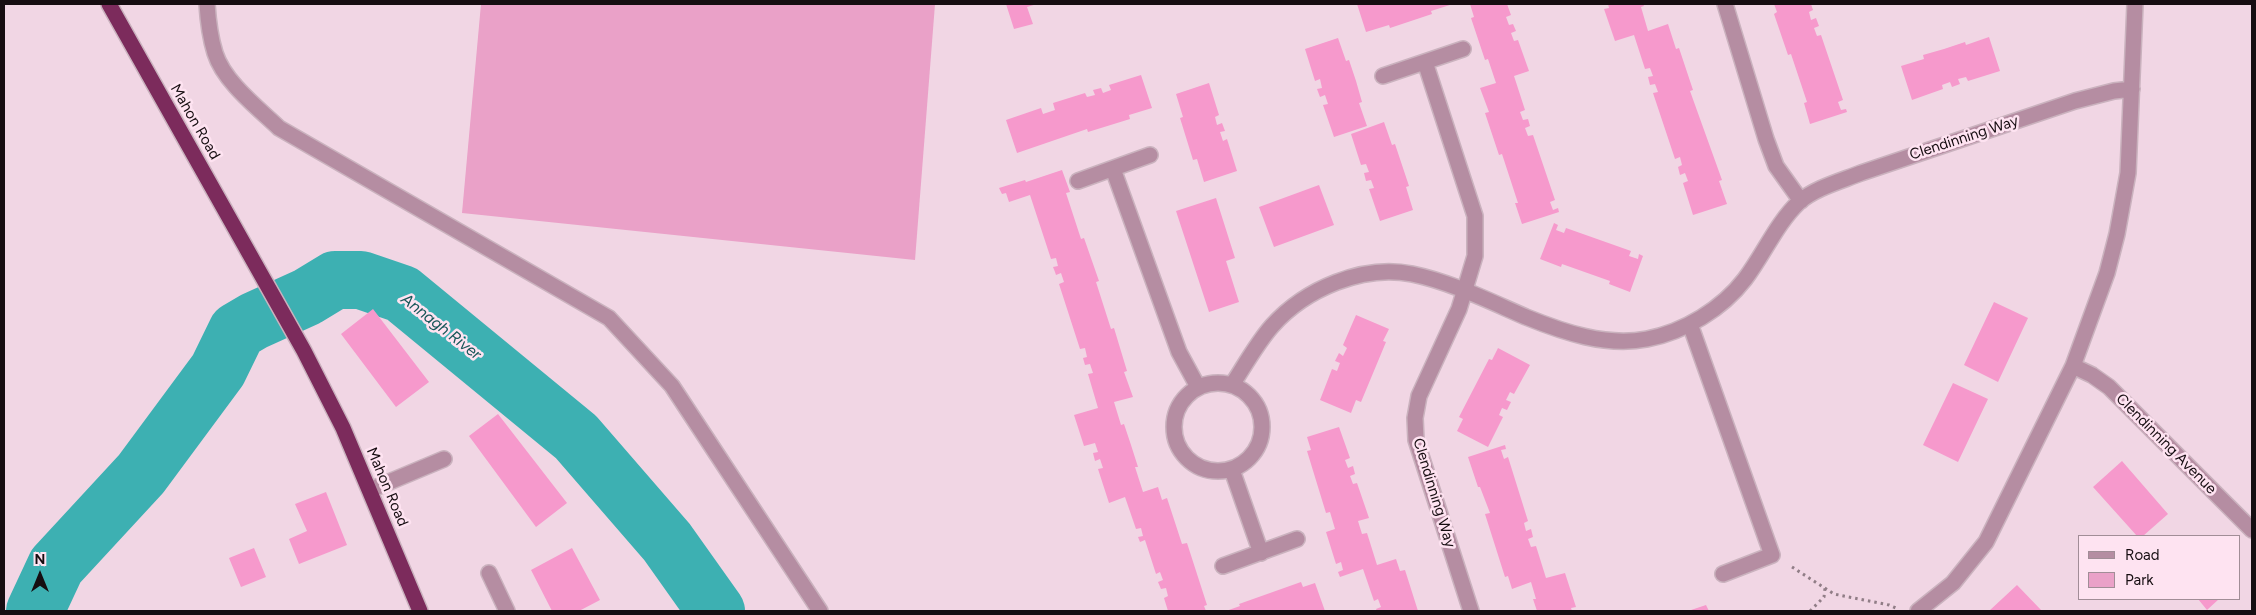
<!DOCTYPE html>
<style>
body{margin:0}
#map{position:relative;width:2256px;height:615px;overflow:hidden;background:#f1d6e4;font-family:Figtree,sans-serif}
canvas{display:block}
.frame{position:absolute;inset:0;border:5px solid #160d11;pointer-events:none}
.legend{position:absolute;left:2078px;top:535px;width:162px;height:65px;box-sizing:border-box;background:#fee3f1;border:1px solid #a18d97;margin:0;padding:6px 9px;list-style:none;font-size:15px;color:#160d11}
.legend li{display:flex;align-items:center;gap:10px;height:25px}
.legend b{width:25px;border:1px solid #a18d97}
.north{position:absolute;left:15px;top:550px;width:50px;height:50px;-webkit-text-stroke:4px #fee3f1;paint-order:stroke;rotate:0deg;font-size:14px;font-weight:700;line-height:20px;text-align:center;color:#160d11}
.north::after{content:'';display:block;margin:auto;width:18px;height:22px;background:#160d11;clip-path:polygon(50% 0,100% 100%,50% 72%,0 100%)}
</style>
<div id="map">
<canvas width="2256" height="615"></canvas>
<div class="frame"></div>
<ul class="legend">
<li><b style="height:6px;background:#b58da2"></b>Road</li>
<li><b style="height:14px;background:#eaa1c8"></b>Park</li>
</ul>
<div class="north">N</div>
</div>
<script>
const context = document.querySelector('canvas').getContext('2d');
context.lineJoin = 'round';
function fillPath(path, color) { context.fillStyle = color; context.fill(path, 'evenodd'); }
function stroke(path, color, width, dash) { context.strokeStyle = color; context.lineWidth = width; context.lineCap = dash ? 'butt' : 'round'; context.setLineDash(dash || []); context.stroke(path); }
function write(font, color, halo, rows, align = 'center') {
  context.font = font + ' Figtree,sans-serif'; context.lineWidth = 5; context.setLineDash([]); context.textBaseline = 'middle'; context.strokeStyle = halo; context.fillStyle = color; for (const [text, x, y, turn = 0] of rows) {
    context.save(); context.translate(x, y); context.rotate((+turn || 0) * Math.PI / 180); context.textAlign = isNaN(turn) ? turn : align; if (halo) context.strokeText(text, 0, 0); context.fillText(text, 0, 0); context.restore();
  }
}
const green = new Path2D(`
 M481 4H935L915 260 462 213Z`);
const river = new Path2D(`
 M35 611 56 566 141 474 218 370 237 331 254 321 307 297 335 280H361L402 294 576 437 667 542 716 611`);
const building = new Path2D(`
 M1006 4H1037L1027 7 1033 24 1014 29Z
 M1357 4H1453L1431 11 1432 14 1390 28 1389 25 1366 32Z
 M1470 4H1507L1511 15 1506 17 1509 25 1513 24 1516 31 1511 33 1514 41 1518 40 1529 71 1514 76 1525 110 1520 112 1523 120 1528 119 1530 126 1525 128 1528 136 1533 135 1555 200 1550 202 1553 210 1558 208 1559 212 1522 224 1515 203H1518L1502 154 1499 155 1485 113 1489 112 1480 88 1496 83 1488 59 1485 60 1471 18 1474 17Z
 M1608 4H1643L1644 6 1641 7 1648 31 1668 24 1676 49 1679 48 1693 90 1690 91 1722 180 1719 181 1727 204 1693 215 1683 183 1688 181 1685 173 1680 175 1678 167 1682 165 1680 157 1675 159 1653 93 1658 92 1655 84 1650 85 1648 77 1653 76 1650 68 1645 69 1634 35 1615 41 1604 9 1609 8Z
 M1774 4H1811L1813 10 1809 12 1811 20 1816 18 1819 26 1814 28 1817 36 1821 35 1843 100 1838 102 1841 110 1846 109 1847 112 1810 124 1804 103 1807 102 1791 54 1788 55 1774 14 1777 12Z
 M1989 37 2000 71 1968 81 1966 77 1958 79 1960 84 1952 87 1950 82 1942 85 1943 89 1912 100 1901 66 1924 59 1923 55 1944 49 1965 42 1966 45Z
 M1338 38 1346 61 1349 60 1356 81 1362 102 1359 103 1367 126 1334 137 1323 105 1328 104 1325 95 1320 97 1317 89 1322 88 1320 79 1315 81 1305 49Z
 M1141 75 1152 108 1129 115 1130 119 1088 132 1087 129 1017 153 1006 120 1041 108 1043 114 1055 110 1053 103 1085 93 1087 97 1095 95 1093 90 1101 88 1103 93 1111 90 1109 85Z
 M1209 83 1219 115 1215 117 1217 125 1222 123 1225 131 1220 132 1223 141 1227 139 1237 171 1204 182 1197 159 1193 160 1180 118 1183 117 1176 94Z
 M1384 122 1392 145 1395 144 1409 186 1406 187 1413 210 1380 221 1369 189 1374 188 1371 180 1366 181 1364 173 1369 172 1366 164 1361 165 1351 134Z
 M1062 170 1070 192 1066 193 1081 239 1084 238 1099 281 1096 282 1111 329 1114 328 1127 371 1124 372 1133 397 1114 402 1121 425 1124 424 1131 445 1138 467H1135L1143 492 1158 487 1162 500 1167 498 1182 544 1187 543 1207 605 1204 606 1206 611H1168L1164 598 1168 596 1166 588 1161 589 1158 582 1163 580 1160 572 1156 574 1145 540 1140 542 1138 537 1143 536 1141 528 1136 529 1125 497 1109 503 1098 469 1103 468 1100 459 1095 461 1093 453 1098 452 1095 443 1084 446 1074 415 1098 408 1088 374 1093 373 1090 364 1085 365 1083 358 1087 357 1085 348 1080 349 1059 284 1064 282 1061 273 1056 275 1055 272 1053 267 1058 266 1056 258 1051 259 1030 195 1009 202 1006 193 1002 194 999 188 1025 180 1026 182Z
 M1319 185 1334 225 1274 247 1259 207Z
 M1216 198 1235 258 1226 261 1239 302 1209 312 1176 211Z
 M1554 223 1558 225 1556 230 1564 233 1566 228 1631 251 1629 256 1638 259 1639 254 1643 256 1630 292 1609 284 1610 281 1562 264 1561 267 1540 259Z
 M1994 302 2028 318 1998 382 1964 365Z
 M373 309 429 382 396 407 341 334Z
 M1356 315 1389 329 1383 341 1386 342 1361 402 1356 400 1351 413 1320 400 1332 369 1337 371 1340 363 1335 361 1339 353 1343 356 1347 348 1343 345Z
 M1498 348 1530 365 1514 394 1510 392 1506 400 1511 402 1507 410 1502 408 1499 415 1503 417 1488 447 1457 431 1463 419 1459 417 1489 359 1492 360Z
 M1953 383 1988 399 1958 462 1923 445Z
 M498 414 567 503 536 527 469 436Z
 M1339 427 1350 458 1345 460 1348 468 1353 466 1355 474 1350 476 1353 484 1357 483 1369 518 1358 521 1362 534 1367 533 1377 565 1396 559 1400 571 1405 570 1418 611H1377L1376 609 1381 607 1378 599 1374 601 1363 569 1340 577 1338 572 1343 570 1341 562 1336 564 1326 532 1335 529 1330 512 1326 513 1307 451 1311 450 1307 437Z
 M1505 445 1506 449 1501 450 1504 459 1508 457 1528 521 1524 523 1526 531 1531 529 1533 537 1528 539 1531 547 1536 546 1546 578 1565 573 1576 607 1571 608 1572 611H1537L1533 599H1536L1531 582 1512 589 1508 576 1505 577 1485 514 1490 513 1480 487H1478L1468 457Z
 M2122 461 2168 514 2143 536H2137L2093 487Z
 M326 492 347 545 299 564 289 539 307 531 295 504Z
 M254 548 266 577 241 587 229 558Z
 M572 548 600 600 579 611H552L531 570Z
 M1301 582 1303 587 1315 583 1325 611H1226L1240 606 1239 604Z
 M2017 585 2042 611H1989Z
 M2198 599H2219L2207 610Z
 M1706 605 1709 611H1688Z`);
const path = new Path2D(`
 M1792 567 1834 594 1889 605 1896 608
 M1810 611 1824 597 1825 588`);
const lane = new Path2D(`
 M207 4C208 20 210 37 215 53 224 82 258 108 279 128L609 318 672 386 820 611`);
const street = new Path2D(`
 M1725 4 1766 139 1776 166 1801 201
 M1425 62 1475 216V256L1459 309 1419 396 1415 418 1416 440 1471 611
 M1383 76 1463 49
 M1113 169 1179 352 1198 387
 M1078 181 1150 155
 M1690 324 1772 555 1723 574
 M2073 366 2092 375 2109 387 2252 530
 M1174 427a44 44 0 1 1 88 0a44 44 0 1 1-88 0Z
 M1232 385C1245 365 1257 343 1272 326 1305 289 1363 264 1412 274 1451 282 1489 301 1526 317 1563 332 1606 347 1647 339 1684 332 1722 309 1745 279 1764 254 1776 224 1799 202 1815 188 1841 181 1861 173L2075 101 2114 91 2132 89
 M1232 470 1261 553
 M370 490 444 459
 M1223 566 1297 539
 M489 573 507 611
 M1918 611 1953 583 1986 542 2073 366 2107 273 2117 234 2128 173 2135 4`);
const highway = new Path2D(`
 M109 4 304 351 343 428 420 611`);
const streetNames = [
 ["Mahon Road",195,122,60],
 ["Clendinning Way",1964,138,-18],
 ["Clendinning Avenue",2166,444,45],
 ["Mahon Road",387,487,67],
 ["Clendinning Way",1434,493,73]
];
const waterNames = [
 ["Annagh River",441,327,38]
];
fillPath(green, '#eaa1c8');
stroke(river, '#3db0b2', 58);
fillPath(building, '#f699cc');
stroke(lane, '#cab2be', 18);
stroke(street, '#cab2be', 18);
stroke(highway, '#cab2be', 18);
stroke(path, '#907d86', 3, [2.5, 4]);
stroke(lane, '#b58da2', 15);
stroke(street, '#b58da2', 15);
stroke(highway, '#7c2b5c', 15);
write('15px', '#160d11', '#fee3f1', streetNames);
write('italic 16px', '#185759', '#fee3f1', waterNames);
</script>
